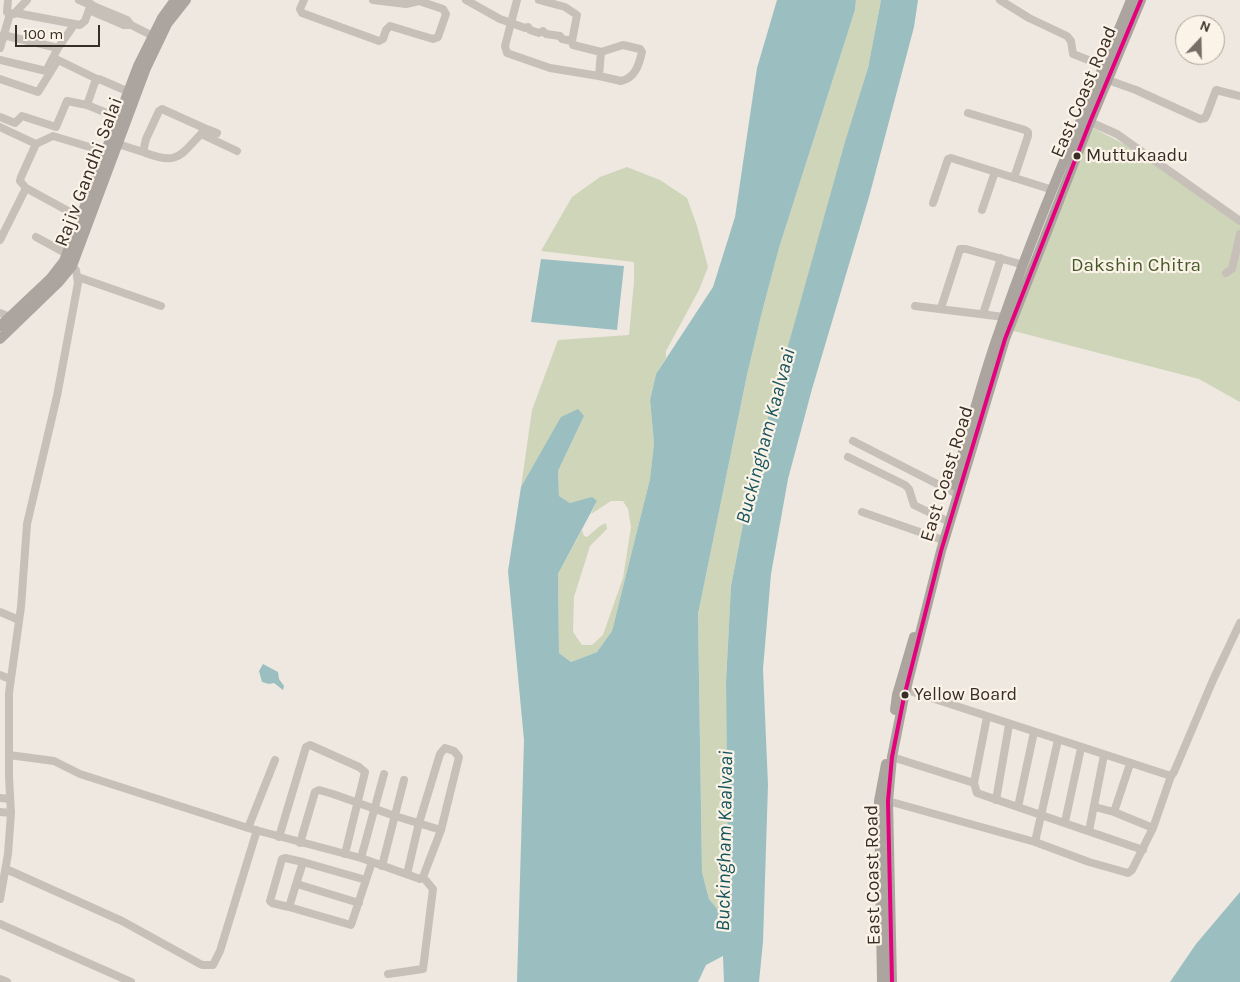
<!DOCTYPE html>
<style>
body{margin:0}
#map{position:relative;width:1240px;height:982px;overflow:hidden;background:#eee8e0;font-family:Karla,sans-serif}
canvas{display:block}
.north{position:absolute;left:1175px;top:15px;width:50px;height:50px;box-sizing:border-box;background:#fbf3e7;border:1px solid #ada49a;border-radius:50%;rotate:21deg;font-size:14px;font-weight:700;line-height:20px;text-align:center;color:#382d27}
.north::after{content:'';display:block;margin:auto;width:18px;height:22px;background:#786e68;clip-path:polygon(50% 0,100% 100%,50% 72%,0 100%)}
.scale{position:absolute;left:15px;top:25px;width:85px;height:22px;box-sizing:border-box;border:2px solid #382d27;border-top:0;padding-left:6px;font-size:15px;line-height:18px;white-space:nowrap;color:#382d27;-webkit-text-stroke:4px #fbf3e7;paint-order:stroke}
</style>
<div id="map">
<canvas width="1240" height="982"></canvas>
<div class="north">N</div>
<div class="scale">100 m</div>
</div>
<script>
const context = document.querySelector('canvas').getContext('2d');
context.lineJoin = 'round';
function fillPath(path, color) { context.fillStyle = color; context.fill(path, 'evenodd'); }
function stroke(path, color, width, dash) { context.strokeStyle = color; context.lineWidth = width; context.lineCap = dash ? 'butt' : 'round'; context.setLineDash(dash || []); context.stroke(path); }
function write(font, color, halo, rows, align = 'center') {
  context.font = font + ' Karla,sans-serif'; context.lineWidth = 4.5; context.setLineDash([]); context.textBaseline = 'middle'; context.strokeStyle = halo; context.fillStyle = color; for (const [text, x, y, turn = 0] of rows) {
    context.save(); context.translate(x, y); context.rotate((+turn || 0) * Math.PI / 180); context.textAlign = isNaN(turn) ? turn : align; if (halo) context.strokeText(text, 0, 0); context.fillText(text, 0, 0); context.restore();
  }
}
const green = new Path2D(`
 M856 0H881L868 68 754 468 731 586 726 682 728 898 726 909 719 911 709 899 702 872 698 614 747 375 762 312 779 248 855 10Z
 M1093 128 1130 147 1240 224V402L1199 379 1010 330 1062 198Z
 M627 167 660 180 687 198 697 226 708 267 699 290 666 351V358L656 374 650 400 654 443 650 479 612 631 597 652 571 662 559 653 558 574 582 530 584 536 587 537 600 526 606 523 607 529 590 546 574 597 573 632 582 645H592L603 635 623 578 631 527 628 509 623 501H611L591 514 597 501 570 503 559 496 558 471 584 416 538 458 521 487 532 410 558 340 629 335 634 282V262L541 251 572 197 600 177Z`);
const water = new Path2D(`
 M777 0H856L855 10 779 248 762 312 747 375 698 614 702 872 709 899 719 911 726 909 728 898 726 682 731 586 754 468 845 142 868 68 881 0H918L914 27 869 197 812 389 788 479 771 574 763 669 768 785 763 942 759 982H724L723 956 706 965 698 982H517L524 740 508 571 521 487 561 417 578 409 584 416 558 471 559 496 570 503 592 497 597 501 558 574 559 653 571 662 597 652 612 631 650 479 654 443 650 400 656 374 713 287 735 217 757 68Z
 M541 259 624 266 617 330 531 322Z
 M263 664 278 672 279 679 284 686 283 690 274 683 269 684 262 682 259 671Z
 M1240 892V982H1170L1196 944Z`);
const minor = new Path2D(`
 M8 0 7 12 14 14 27 0
 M79 0 127 20 131 25 153 36
 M304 0 300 9 302 13 379 41 383 39 386 30 390 26 433 39 438 37 446 14 443 9 419 1 406 4 373 0
 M466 0 500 19 525 28 528 27 530 30 539 33 543 31 546 34 560 36 562 39 572 41
 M517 0 505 46 507 53 550 68 599 76
 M539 0 565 7 577 15 572 41 573 45 601 52 623 45 640 49 642 52C639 65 635 78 621 81L599 76 601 52
 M1000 0 1029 18 1067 36 1071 41 1073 54 1104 66
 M89 10 124 25H131
 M16 13 80 25 85 21 91 4
 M3 35 58 48 74 25
 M0 48 10 14
 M0 60 46 71 58 48
 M0 79 38 92 58 60 97 79
 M1108 80 1136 90 1200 119 1205 118 1207 114 1216 90 1240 96
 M162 109 204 128 203 132C179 156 179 166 143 152L146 139 159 111Z
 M968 113 1025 130 1028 132V136L1014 178
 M0 117 15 123 22 116 56 127 67 101 87 105
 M119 118 87 105 95 82 99 79 129 92
 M1090 122 1117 134 1240 221
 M0 127 36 144
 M204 128 217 133
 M201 134 237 151
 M118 144 143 152
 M26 188 81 218
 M933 203 947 162 948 159 951 158 1053 190
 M982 210 995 172
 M36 237 67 254
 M0 240 26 188 20 181 21 177 36 144 53 136 106 152
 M1226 273 1232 269 1240 234
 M78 277 161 306
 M915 306 1004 317
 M941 308 960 249H966L1024 265
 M0 313 10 317
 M983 314 1001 258
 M853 441 953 492
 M848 457 905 485 909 489 914 505 945 520
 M862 512 940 539
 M0 612 19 620
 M0 675 10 679
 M907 690 1171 776 1174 772 1213 680 1240 623
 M987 717 974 783 977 793 1143 850
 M9 755 54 761 80 774 248 828 361 858 420 879 423 877 441 830 395 816 333 794 319 790 315 792 300 843
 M892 757 974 783
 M0 798 10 799
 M996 800 1009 725
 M888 801 1035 842 1089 862 1128 873 1132 870 1153 828 1171 776
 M1018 807 1034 732
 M1095 807 1114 812 1153 828
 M0 812 11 813
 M1114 812 1130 764
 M1065 822 1081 748
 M248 828 275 760
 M1089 831 1104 755
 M279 837 306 747 310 745 359 767 365 772 345 854
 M1035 842 1058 740
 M361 858 384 774
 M382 866 404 780
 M6 869 122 921 202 965H213L220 951 257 830
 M407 874 419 823 440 754 445 748 454 751 459 757 441 830
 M366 880 303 862 289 907 351 925 372 862
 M297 884 359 903
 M0 899 8 854 11 813 9 777V693L21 607 27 524 57 396 78 283 76 270 68 264
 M289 907 272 903 270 901 282 859 285 858 303 862
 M0 924 131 982
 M388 974 423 969 433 889 423 877
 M0 979 7 982`);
const major = new Path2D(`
 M0 326 50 279 64 261 138 66 162 18 175 0
 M0 339 58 283 72 266 146 68 167 24 186 0
 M954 485C968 434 981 382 999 332 1037 219 1086 110 1131 0
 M895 710 897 695 914 637
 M882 982 879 801 886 764
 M892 982 888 801 892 757 904 697 941 551 1005 339 1090 122 1141 0`);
const bus1 = new Path2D(`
 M892 982 888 801 892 757 904 697 941 551 1005 339 1090 122 1141 0`);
const markers = [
 [1077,156,4.5,"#382d27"],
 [905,695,4.5,"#382d27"]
];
const busNames = [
 ["Muttukaadu",1086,156],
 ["Yellow Board",914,695]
];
const streetNames = [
 ["East Coast Road",1084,92,-67],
 ["Rajiv Gandhi Salai",89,172,-69],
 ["East Coast Road",947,474,-73],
 ["East Coast Road",873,875,-91]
];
const parkNames = [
 ["Dakshin Chitra",1136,266]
];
const waterNames = [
 ["Buckingham Kaalvaai",766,436,-75],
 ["Buckingham Kaalvaai",725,841,-89]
];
fillPath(green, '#ced5b9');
fillPath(water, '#9bbfc1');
stroke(minor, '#c7c0b9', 8);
stroke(major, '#aca59f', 10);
stroke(bus1, '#e5007d', 4);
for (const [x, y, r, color] of markers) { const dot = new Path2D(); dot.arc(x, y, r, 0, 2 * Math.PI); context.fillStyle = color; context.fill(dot); stroke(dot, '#fbf3e7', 2); }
write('18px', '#382d27', '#fbf3e7', busNames, 'left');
write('19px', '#382d27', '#fbf3e7', streetNames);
write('19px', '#455928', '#fbf3e7', parkNames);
write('italic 20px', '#18565e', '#fbf3e7', waterNames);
</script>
